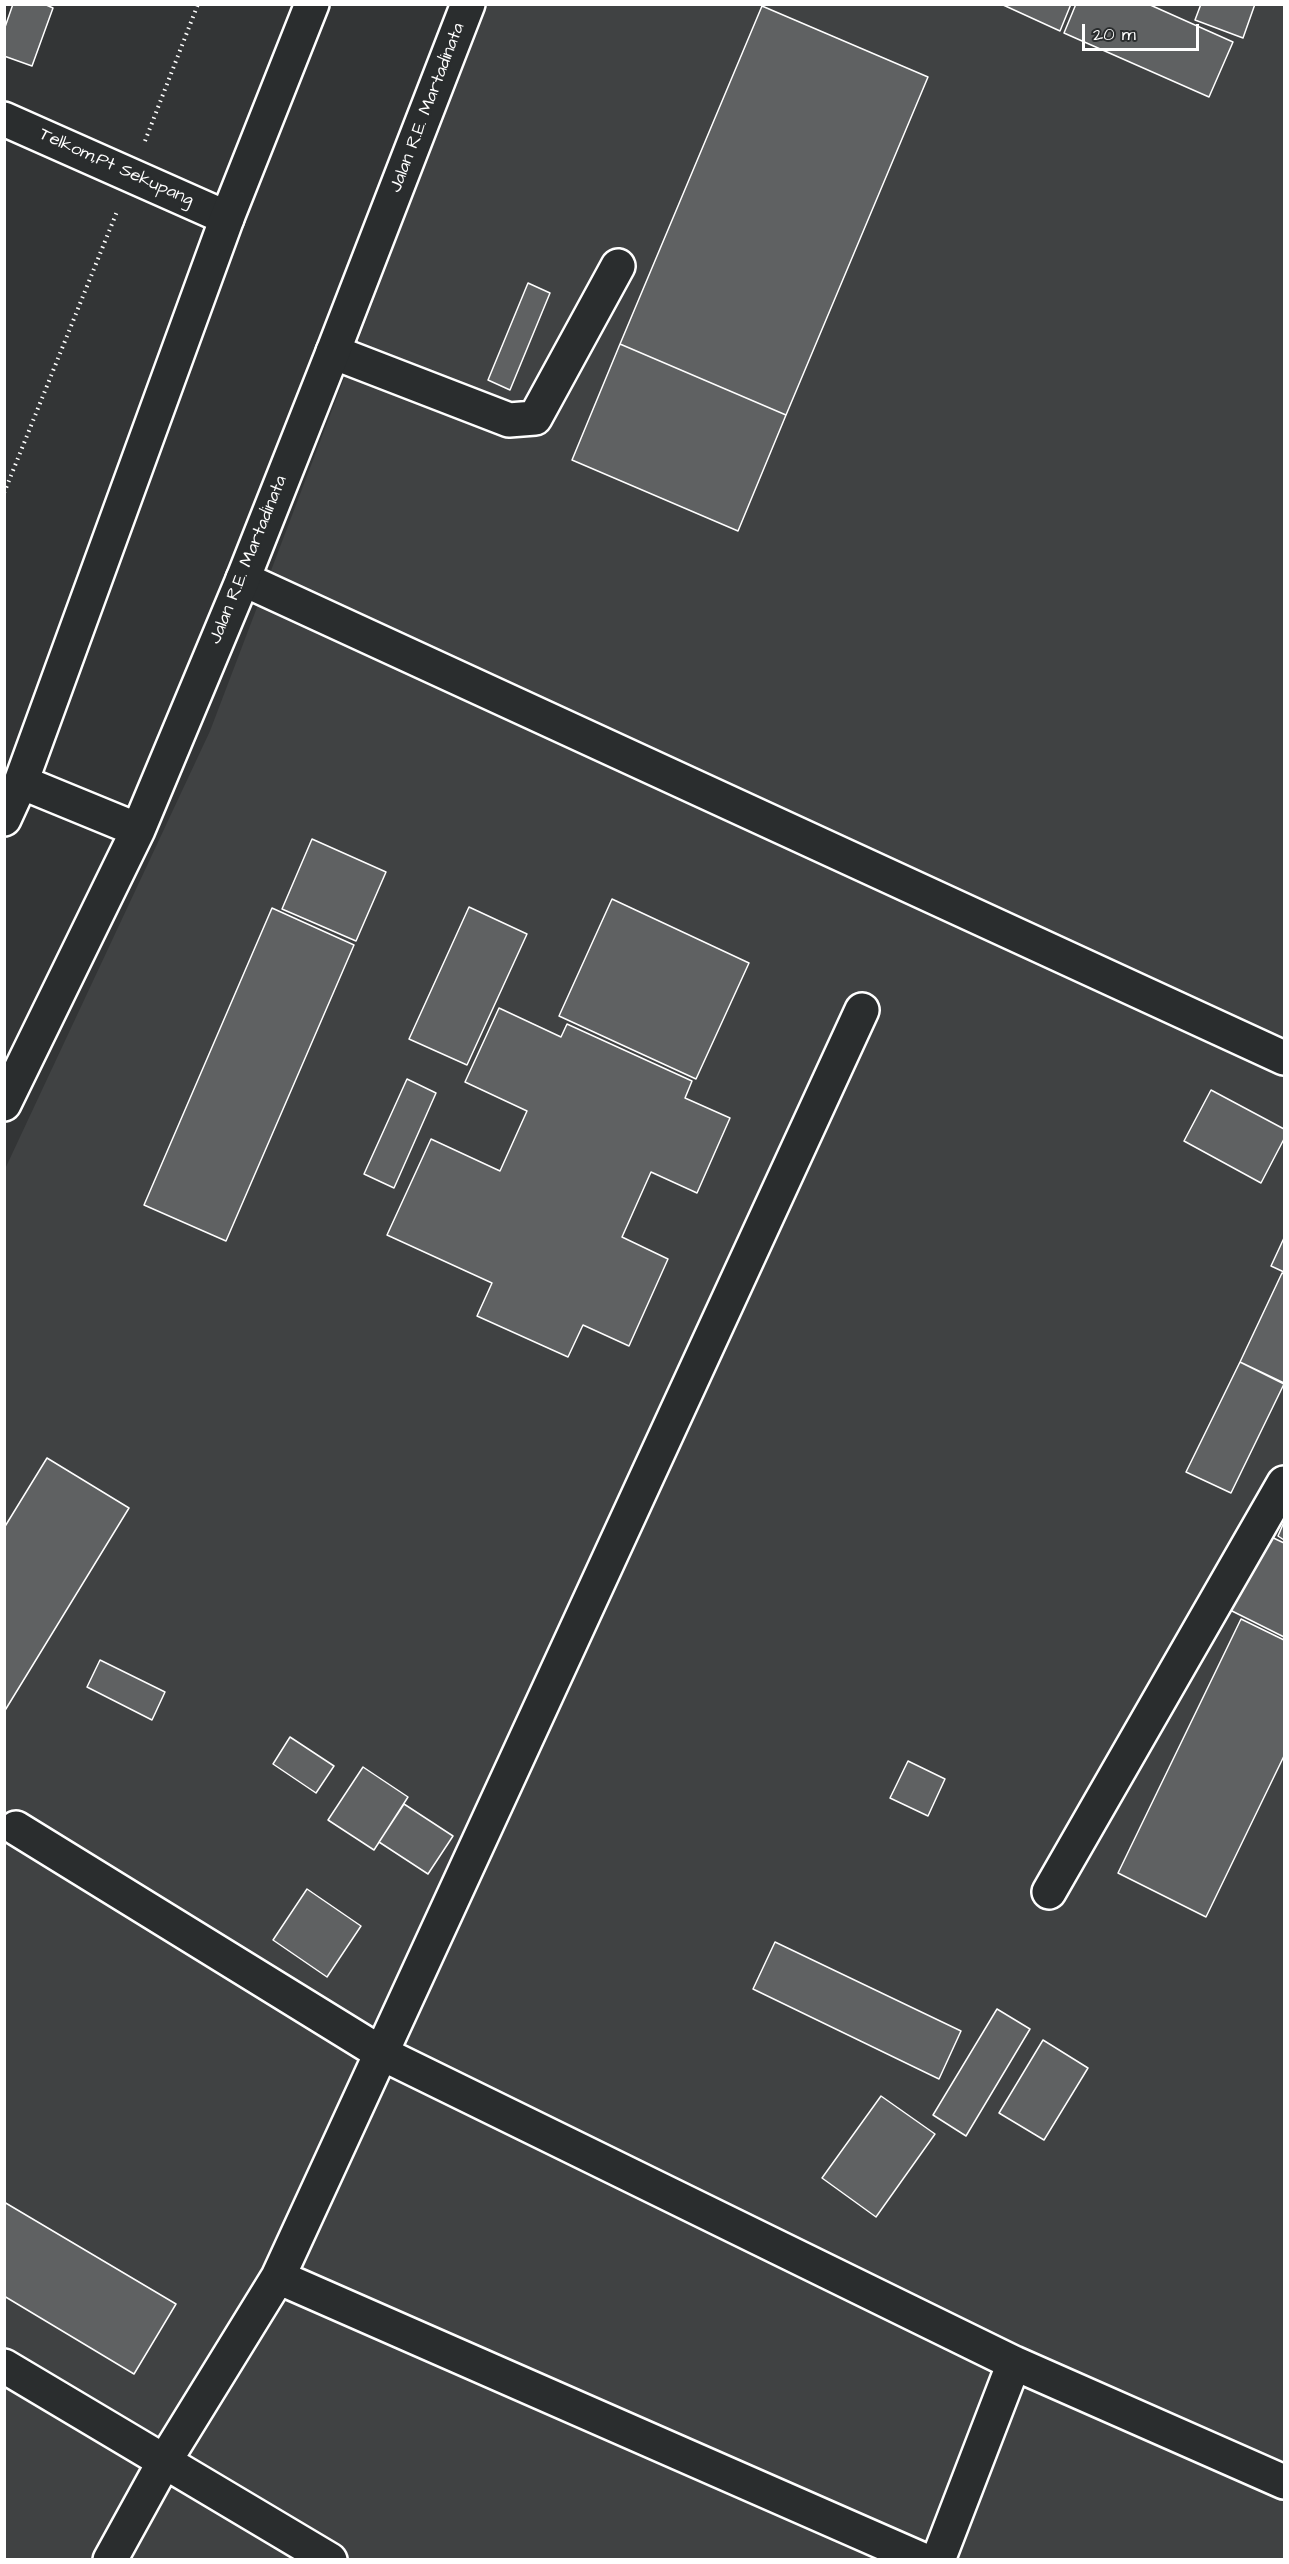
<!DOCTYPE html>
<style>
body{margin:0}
#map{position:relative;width:1289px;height:2564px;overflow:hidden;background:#333536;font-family:"Architects Daughter",sans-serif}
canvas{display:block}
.frame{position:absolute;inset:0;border:6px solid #fff;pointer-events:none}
.scale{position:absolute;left:1082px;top:24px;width:117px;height:27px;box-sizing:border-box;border:3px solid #fff;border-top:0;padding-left:8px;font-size:18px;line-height:21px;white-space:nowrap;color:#fff;-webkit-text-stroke:4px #2a2d2e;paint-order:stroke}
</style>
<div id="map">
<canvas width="1289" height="2564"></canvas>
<div class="frame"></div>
<div class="scale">20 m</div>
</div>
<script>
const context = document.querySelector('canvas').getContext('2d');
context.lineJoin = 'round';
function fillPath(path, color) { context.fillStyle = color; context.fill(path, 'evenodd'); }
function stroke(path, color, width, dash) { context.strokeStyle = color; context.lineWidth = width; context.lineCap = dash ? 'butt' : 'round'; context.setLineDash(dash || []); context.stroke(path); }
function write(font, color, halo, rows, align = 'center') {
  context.font = font + ' "Architects Daughter",sans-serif'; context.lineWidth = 4.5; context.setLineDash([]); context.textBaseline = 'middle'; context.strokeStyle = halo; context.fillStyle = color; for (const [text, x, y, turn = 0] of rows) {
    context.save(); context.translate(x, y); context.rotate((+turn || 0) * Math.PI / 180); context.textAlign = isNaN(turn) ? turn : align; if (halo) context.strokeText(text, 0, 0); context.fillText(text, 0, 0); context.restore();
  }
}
const built = new Path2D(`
 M486 5H1284V2559L5 2560V1169L210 731Z`);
const building = new Path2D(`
 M13 4H44L53 8 32 66 4 56V30Z
 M1001 4H1071L1060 31Z
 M1076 4H1148L1233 42 1209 97 1064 33Z
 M1201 4H1255L1243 38 1195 20Z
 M762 6 928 77 786 415 620 344Z
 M528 283 550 293 510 390 488 380Z
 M620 344 786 415 738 531 572 460Z
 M312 839 386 872 356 941 282 909Z
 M612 899 749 963 696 1079 559 1016Z
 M469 907 527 934 467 1065 409 1039Z
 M272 908 354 945 226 1241 144 1205Z
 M499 1008 561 1037 567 1024 692 1081 685 1098 730 1118 697 1193 651 1172 622 1237 668 1259 629 1346 583 1325 568 1357 477 1316 492 1283 387 1235 431 1139 500 1171 527 1111 465 1082Z
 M407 1079 436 1093 394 1188 364 1174Z
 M1211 1090 1284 1129V1139L1261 1183 1184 1141Z
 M1284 1238V1272L1271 1266Z
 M1282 1273 1284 1274V1383L1240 1362Z
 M1240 1362 1284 1384 1231 1493 1186 1472Z
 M47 1458 129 1508 4 1712V1528Z
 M1284 1522V1540L1278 1536Z
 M1263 1533 1284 1543V1637L1226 1608Z
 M1241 1619 1284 1640V1756L1206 1917 1118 1873Z
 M100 1660 165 1692 152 1720 87 1687Z
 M290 1737 334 1766 316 1793 273 1764Z
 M908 1761 945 1779 928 1816 890 1798Z
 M363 1767 408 1797 374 1850 328 1820Z
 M404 1804 453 1836 428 1874 379 1842Z
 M307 1889 361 1926 327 1977 273 1940Z
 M775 1942 961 2031 939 2079 753 1989Z
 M997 2009 1030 2029 966 2136 933 2115Z
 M1043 2040 1088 2068 1044 2140 999 2113Z
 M881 2096 935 2134 876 2217 822 2178Z
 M4 2202 176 2304 134 2374 4 2296Z`);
const path = new Path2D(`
 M145 141 198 4
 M4 493 118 209`);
const minor = new Path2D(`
 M4 119 227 218
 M333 352 509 420 535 418 618 266
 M243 579 1284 1058
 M16 1828 381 2053 1014 2363 1284 2482
 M1049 1892 1284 1483
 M278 2277 923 2560
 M4 2366 330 2560
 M110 2560 164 2462 278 2277 862 1010
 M938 2560 1014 2363`);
const highway = new Path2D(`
 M21 782 138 830
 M4 819 21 782 227 218 312 4
 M4 1104 138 830 243 579 333 352 468 4`);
const streetNames = [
 ["Jalan R.E. Martadinata",428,108,-69],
 ["Telkom,Pt Sekupang",116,168,24],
 ["Jalan R.E. Martadinata",249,560,-68]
];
fillPath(built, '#404243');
fillPath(building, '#5f6162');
stroke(building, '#fff', 1.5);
stroke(minor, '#fff', 38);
stroke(highway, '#fff', 38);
stroke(path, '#fff', 4, [1.5, 4.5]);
stroke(minor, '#2a2d2e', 33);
stroke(highway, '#2a2d2e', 33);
write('18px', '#fff', '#2a2d2e', streetNames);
</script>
